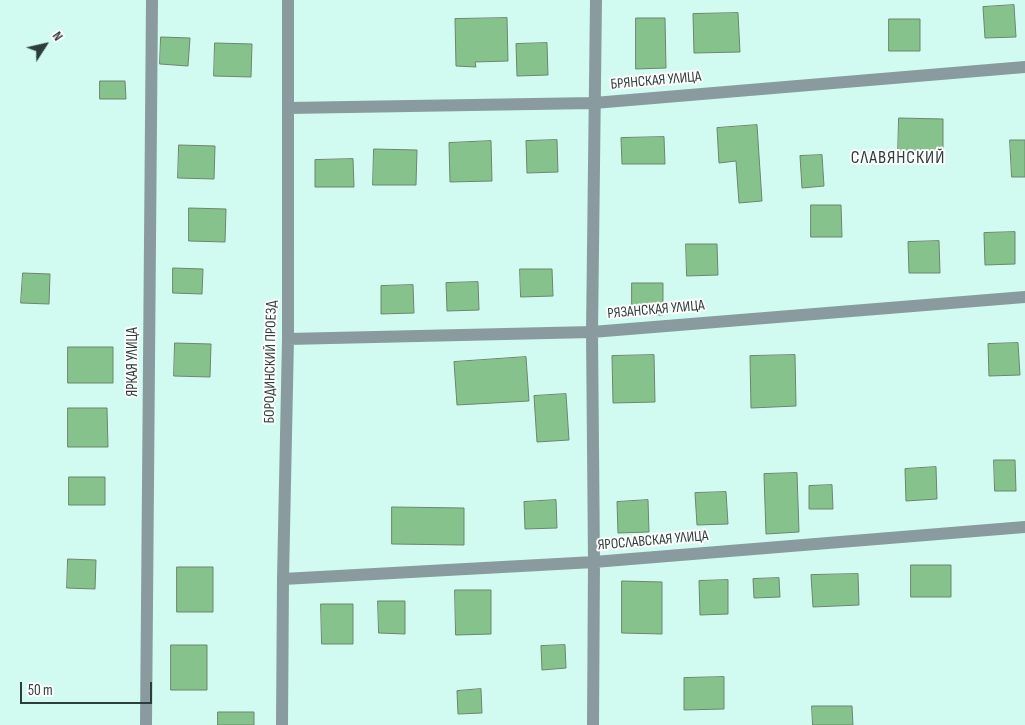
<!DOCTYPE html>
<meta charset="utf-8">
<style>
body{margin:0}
#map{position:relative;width:1025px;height:725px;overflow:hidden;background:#d1fbf1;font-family:"Sofia Sans Condensed",sans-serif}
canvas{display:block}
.north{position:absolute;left:20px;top:20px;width:50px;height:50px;-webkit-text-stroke:4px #fdfdfd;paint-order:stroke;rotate:55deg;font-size:14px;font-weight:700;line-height:20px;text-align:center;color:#2d3e3a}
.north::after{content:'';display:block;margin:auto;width:18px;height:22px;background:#2d3e3a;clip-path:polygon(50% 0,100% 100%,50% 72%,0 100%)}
.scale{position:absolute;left:20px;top:682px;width:132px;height:22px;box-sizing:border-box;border:2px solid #2d3e3a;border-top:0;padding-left:6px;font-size:15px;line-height:18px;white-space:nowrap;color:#2d3e3a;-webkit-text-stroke:4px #fdfdfd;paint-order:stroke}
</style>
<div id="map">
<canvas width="1025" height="725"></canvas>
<div class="north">N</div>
<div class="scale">50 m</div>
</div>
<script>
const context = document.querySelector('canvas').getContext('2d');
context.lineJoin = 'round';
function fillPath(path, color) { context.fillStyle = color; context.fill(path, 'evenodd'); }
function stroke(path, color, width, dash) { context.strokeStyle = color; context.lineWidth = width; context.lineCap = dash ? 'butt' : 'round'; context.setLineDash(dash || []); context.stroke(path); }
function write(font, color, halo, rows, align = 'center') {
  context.font = font + ' "Sofia Sans Condensed",sans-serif'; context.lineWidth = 4; context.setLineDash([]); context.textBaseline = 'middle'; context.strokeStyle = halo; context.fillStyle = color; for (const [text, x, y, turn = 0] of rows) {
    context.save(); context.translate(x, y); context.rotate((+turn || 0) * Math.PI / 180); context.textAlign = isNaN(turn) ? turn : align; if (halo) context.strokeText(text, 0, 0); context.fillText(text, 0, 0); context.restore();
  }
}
const building = new Path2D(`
 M1014 5 1016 37 985 38 983 7Z
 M738 13 740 52 694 53 693 14Z
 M507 18 508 61 475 62 476 67 456 66 455 19Z
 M636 18H665L666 68 636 69Z
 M889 19H920V51H889Z
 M161 37 190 38 188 66 160 64Z
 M215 43 252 44 251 77 214 76Z
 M547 43 548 75 517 76 516 44Z
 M100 81H125L126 99H100Z
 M899 118 943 119V156L898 155Z
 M757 125 762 201 739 203 736 161 719 163 717 128Z
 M664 137 665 164H622L621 138Z
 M557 140 558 172 527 173 526 141Z
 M1010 140H1025V177H1012Z
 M491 141 492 181 450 182 449 143Z
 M179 145 215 146 214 179 178 178Z
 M374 149 417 150 416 185H373Z
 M822 155 824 186 802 188 800 156Z
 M353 159 354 187H315V160Z
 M811 205H841L842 237H811Z
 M189 208 226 209 225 242 189 241Z
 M1015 232V264L985 265 984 233Z
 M939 241 940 273H909L908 242Z
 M686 244H717L718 275 687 276Z
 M173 268 203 269 202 294 173 293Z
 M520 269H552L553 296 521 297Z
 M23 273 50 274 49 304 21 303Z
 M478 282 479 310 447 311 446 283Z
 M632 283H663V315H632Z
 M413 285 414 313 381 314V286Z
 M175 343 211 344 210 377 174 376Z
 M1018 343 1020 375 989 376 988 344Z
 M68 347H113V383H68Z
 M654 355 655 402 613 403 612 356Z
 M795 355 796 406 751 408 750 356Z
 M526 357 529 401 457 405 454 362Z
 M566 394 569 440 537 442 534 396Z
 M68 408H107L108 447H68Z
 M994 460H1015L1016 491H995Z
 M936 467 937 499 906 501 905 469Z
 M797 473 799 532 766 534 764 474Z
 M69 477H105V505H69Z
 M832 485 833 509H809V486Z
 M726 492 728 524 697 525 695 493Z
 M556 500 557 528 525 529 524 502Z
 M648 500 649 532 618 533 617 502Z
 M392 507 464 508V545L392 544Z
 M68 559 96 560 95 589 67 588Z
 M911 565H951V597H911Z
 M177 567H213V612H177Z
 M858 574 859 605 813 607 811 575Z
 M779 578 780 597 754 598 753 579Z
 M728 580V614L700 615 699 581Z
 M622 581 662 582V634L622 633Z
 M455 590H491V634L456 635Z
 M378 601H405V634L379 633Z
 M321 604H353V644H322Z
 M171 645H207V690H171Z
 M565 645 566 668 542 670 541 646Z
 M724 677V709L684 710V678Z
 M481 689 482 713 458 714 457 691Z
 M812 706H852L853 725H813Z
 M218 712H254V725H218Z`);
const minor = new Path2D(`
 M288 108 594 103 1025 67
 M288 339 592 332 1025 297
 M283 579 594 562 1025 527
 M146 725 152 0
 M282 725 283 579 288 339V0
 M593 725 594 562 592 332 596 0`);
const streetNames = [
 ["БРЯНСКАЯ УЛИЦА",656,81,-5],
 ["РЯЗАНСКАЯ УЛИЦА",656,310,-5],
 ["ЯРКАЯ УЛИЦА",133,362,-90],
 ["БОРОДИНСКИЙ ПРОЕЗД",271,362,-89],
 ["ЯРОСЛАВСКАЯ УЛИЦА",653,541,-5]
];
const quarterNames = [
 ["СЛАВЯНСКИЙ",898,158]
];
fillPath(building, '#86c38c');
stroke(building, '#6d856e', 1);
stroke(minor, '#8a9b9f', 12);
write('15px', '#2d3e3a', '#fdfdfd', streetNames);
context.letterSpacing = '1px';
write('18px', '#2d3e3a', '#fdfdfd', quarterNames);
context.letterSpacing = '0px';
</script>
